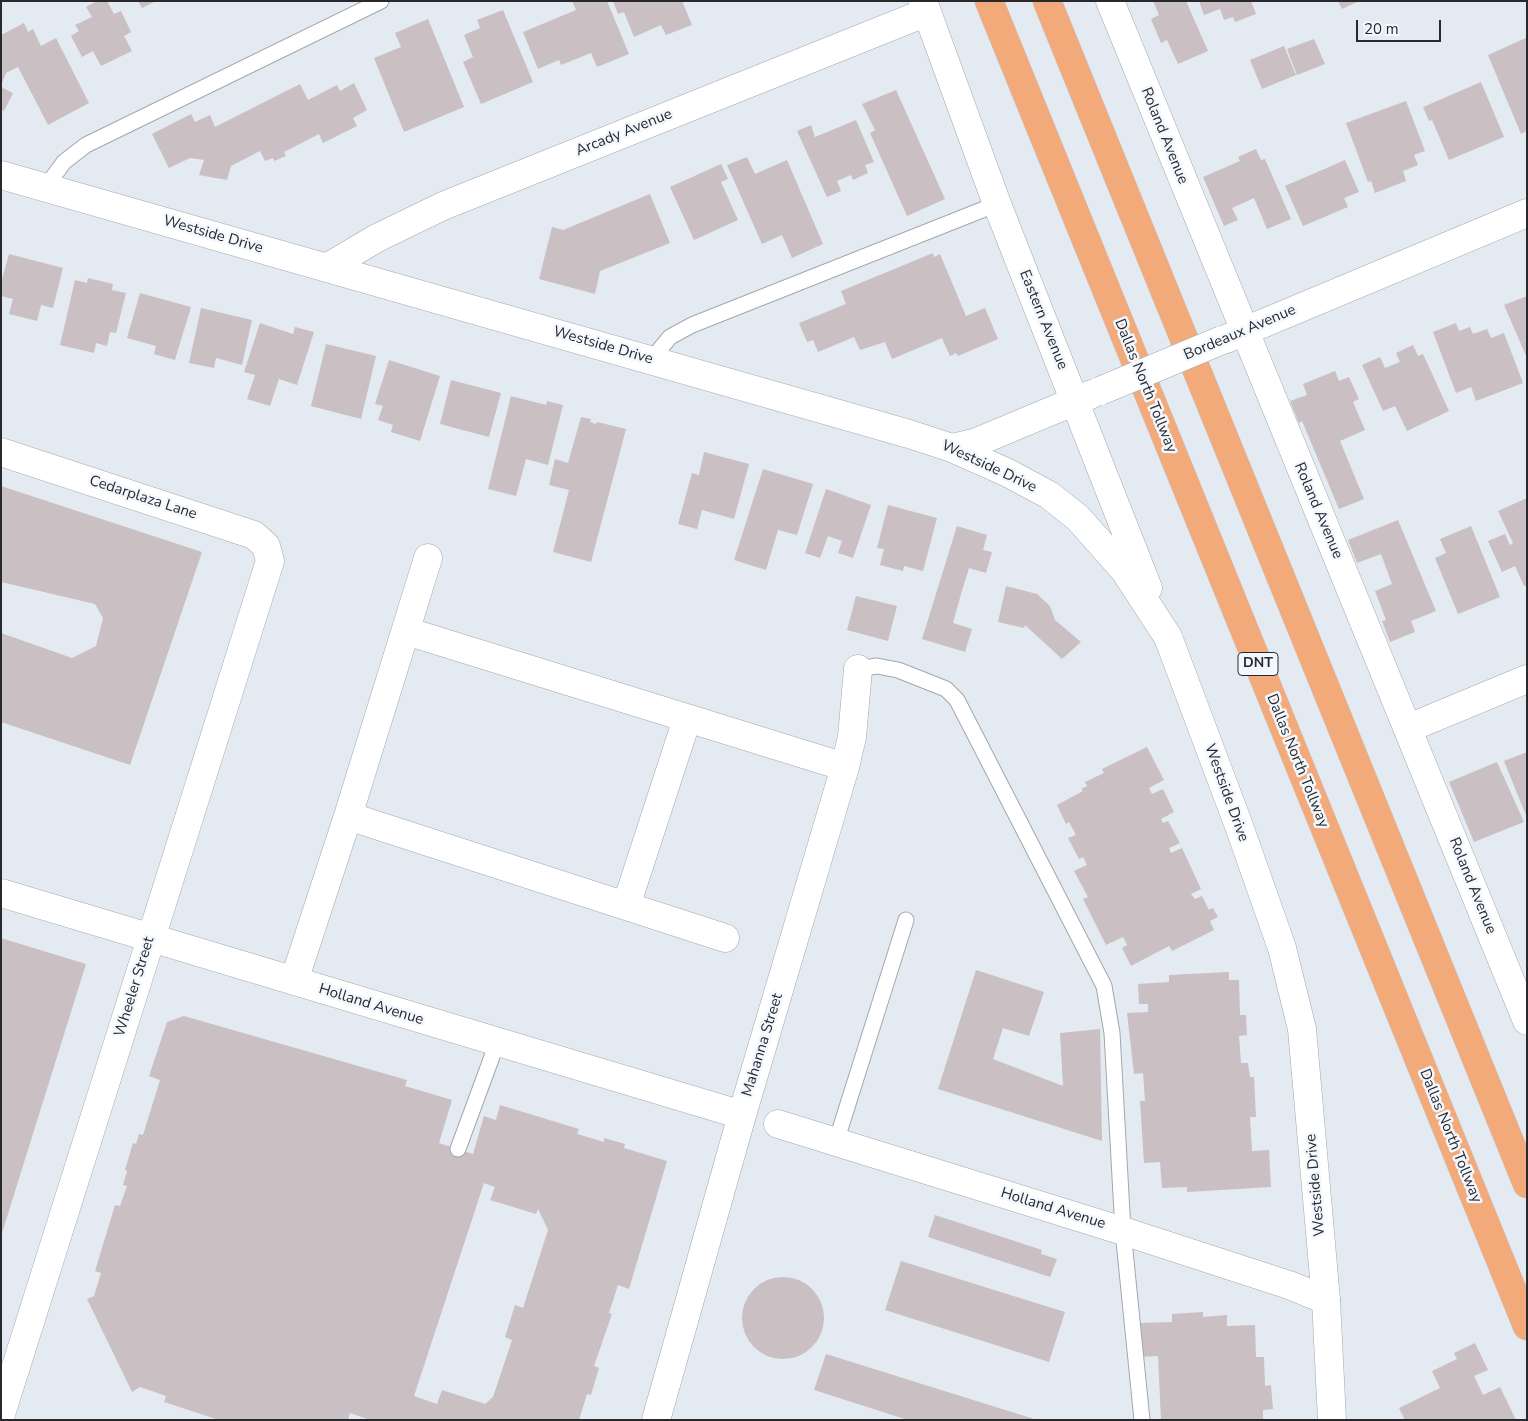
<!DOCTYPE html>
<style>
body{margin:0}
#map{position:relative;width:1528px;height:1421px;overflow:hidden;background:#e4eaf2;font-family:"Nunito Sans",sans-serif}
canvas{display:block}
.frame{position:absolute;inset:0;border:2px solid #27292d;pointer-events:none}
.scale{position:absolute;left:1356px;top:20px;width:85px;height:22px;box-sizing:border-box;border:2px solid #27292d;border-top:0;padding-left:6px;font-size:15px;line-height:18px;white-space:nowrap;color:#27292d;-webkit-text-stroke:4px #f3f7fe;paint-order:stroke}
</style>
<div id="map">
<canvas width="1528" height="1421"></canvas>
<div class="frame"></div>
<div class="scale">20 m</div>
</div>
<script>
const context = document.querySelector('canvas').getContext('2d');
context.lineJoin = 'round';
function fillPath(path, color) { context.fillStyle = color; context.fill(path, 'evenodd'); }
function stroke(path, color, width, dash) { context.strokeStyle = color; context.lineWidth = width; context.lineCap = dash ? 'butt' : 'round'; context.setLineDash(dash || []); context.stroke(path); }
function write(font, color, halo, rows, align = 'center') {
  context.font = font + ' "Nunito Sans",sans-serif'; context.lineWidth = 5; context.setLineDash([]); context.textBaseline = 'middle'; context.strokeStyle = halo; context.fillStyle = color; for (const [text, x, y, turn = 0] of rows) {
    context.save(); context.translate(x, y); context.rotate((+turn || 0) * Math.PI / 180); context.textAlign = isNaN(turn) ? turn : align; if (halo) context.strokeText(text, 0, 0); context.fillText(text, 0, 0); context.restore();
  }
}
const building = new Path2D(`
 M97 1H107L114 14 121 11 131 32 124 36 132 51 101 66 93 51 82 57 71 36 79 31 75 25 92 17 86 7Z
 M138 1H156L142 8Z
 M572 1H607L629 54 597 67 591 53 561 65 559 60 538 69 523 32 576 10Z
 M613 1H682L692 25 666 35 661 25 634 37 624 12 618 14Z
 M1153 1H1186L1208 51 1178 64 1167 40 1161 43 1151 19 1159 15Z
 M1199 1H1251L1256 14 1235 22 1233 17 1224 20 1220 9 1204 15Z
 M1338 1H1359L1342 9Z
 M503 10 533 82 481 104 463 62 473 57 464 35 480 28 477 20Z
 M428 19 464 107 404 132 374 58 401 47 395 33Z
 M24 23 28 32 33 29 41 46 56 38 89 103 48 125 18 67 6 73 1 85V35Z
 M1526 38 1527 131 1521 134 1488 55Z
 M1314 39 1325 64 1297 75 1287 49Z
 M1284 46 1296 75 1262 89 1250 60Z
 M1481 82 1504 137 1449 160 1432 120 1429 121 1423 107Z
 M354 83 367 110 353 118 357 126 323 143 319 134 284 152 286 156 274 161 273 158 265 161 260 151 231 166 227 180 199 175 204 160 190 158 169 168 152 134 191 114 195 122 210 115 215 127 300 84 308 100 337 85 340 91Z
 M1 87 13 93 4 111 1 110Z
 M896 90 945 199 907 216 870 133 875 130 862 104Z
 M1406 101 1425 151 1414 155 1418 165 1403 171 1406 181 1375 193 1371 181 1368 182 1346 123Z
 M856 120 874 162 865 165 868 173 853 180 851 175 837 181 841 191 827 197 797 131 811 125 815 137Z
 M1256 149 1261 160 1265 159 1291 219 1267 229 1254 198 1232 208 1238 220 1224 226 1203 177 1240 161 1238 157Z
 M747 157 755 174 787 160 823 244 792 258 782 235 762 244 727 165Z
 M1345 160 1359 192 1344 198 1348 207 1303 226 1285 186Z
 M721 164 728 179 721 182 738 220 694 240 670 187Z
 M650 194 670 243 600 271 595 294 539 279 552 227 563 230Z
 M933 253 934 257 940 254 966 316 985 308 998 339 958 356 956 353 950 356 942 338 892 359 885 342 860 350 854 337 818 352 813 340 807 342 799 323 846 304 841 291Z
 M9 254 63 268 53 308 41 305 37 321 9 314 13 299 1 296V283Z
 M88 278 113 284 112 290 126 293 116 333 110 332 107 346 96 343 94 353 60 345 75 280 87 283Z
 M140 293 191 307 175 360 154 354 156 346 127 338Z
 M1527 296V358L1504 305Z
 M201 308 252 320 242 365 216 358 214 368 189 363Z
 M260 323 293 334 295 327 314 332 297 385 279 379 270 406 247 399 255 375 244 372Z
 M1456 323 1459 331 1470 327 1473 334 1487 329 1491 338 1504 333 1523 383 1476 401 1471 387 1456 393 1433 332Z
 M326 344 376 356 361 419 311 406Z
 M1413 345 1418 356 1423 354 1449 411 1407 431 1395 406 1383 411 1362 365 1380 357 1385 368 1400 362 1396 353Z
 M389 360 440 376 420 441 391 432 393 425 378 420 383 406 375 404Z
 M1335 371 1339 381 1349 377 1359 399 1353 402 1365 430 1340 441 1364 499 1339 509 1302 421 1299 423 1290 401 1307 395 1303 384Z
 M451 380 501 393 489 437 440 424Z
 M511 396 546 405 547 401 563 405 548 465 526 459 516 496 488 489Z
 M581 417 591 419 590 422 596 424 597 422 626 429 591 562 553 552 569 490 549 485 555 459 568 463Z
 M704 452 749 464 734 519 702 510 697 529 678 524 692 473 699 475Z
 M763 469 813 484 797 535 778 530 766 570 734 560Z
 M1 486 202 552 130 765 1 722V633L72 658 96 646 103 618 95 604 1 582Z
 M826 489 871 505 853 558 838 553 842 541 828 536 820 558 805 553Z
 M1527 498V585L1524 586 1515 566 1502 572 1488 541 1505 534 1510 545 1513 543 1498 511Z
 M888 505 937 518 923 571 904 566 903 571 880 565 884 549 877 548Z
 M1398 520 1436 611 1411 621 1415 632 1390 642 1382 621 1386 620 1375 591 1392 584 1381 554 1357 563 1348 540Z
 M957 526 987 535 983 550 992 552 986 573 969 568 961 594 953 623 972 629 965 652 922 639Z
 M1471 526 1500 597 1458 614 1435 558 1446 553 1440 539Z
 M1006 586 1037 594 1050 606 1055 620 1081 642 1062 659 1025 625 1024 628 998 622Z
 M856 596 897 606 888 641 847 630Z
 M1147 747 1164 780 1149 788 1152 794 1163 789 1174 812 1161 819 1163 823 1168 821 1180 843 1169 848 1171 853 1182 848 1201 889 1191 894 1195 899 1202 896 1209 910 1213 908 1218 917 1210 921 1214 930 1172 951 1169 946 1131 966 1122 948 1127 945 1123 937 1106 945 1083 899 1088 897 1074 871 1087 865 1083 857 1079 859 1068 838 1076 835 1069 822 1066 824 1057 805 1083 791 1081 789 1087 786 1085 782 1104 773 1102 769Z
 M1527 752V818L1504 761Z
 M1497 762 1524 822 1474 842 1449 782Z
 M1 938 86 964 2 1233H1Z
 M976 970 1044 992 1029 1036 1003 1028 993 1059 1063 1086 1060 1033 1100 1029 1102 1141 938 1089Z
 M1229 972V980H1239L1240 1015H1246L1247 1035 1239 1036 1241 1063H1248L1250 1077H1254L1256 1117H1250L1252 1151 1269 1150 1271 1187 1187 1192V1187L1162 1188 1160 1162 1144 1163 1140 1101H1145L1143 1073 1134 1074 1127 1013 1148 1012V1004H1139L1138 984 1169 982V975Z
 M184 1016 407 1080 405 1086 452 1100 439 1143 473 1154 484 1116 496 1120 500 1105 579 1129 577 1134 604 1142V1138L625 1144 624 1148 667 1161 629 1289 618 1285 609 1313 612 1314 594 1366 599 1368 591 1395 587 1394 579 1420H370L350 1413 348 1420H219L164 1402 166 1396 140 1387 132 1392 87 1299 94 1296 101 1273 95 1271 115 1205 120 1206 127 1186 123 1185 127 1171 125 1170 133 1143 136 1144 139 1134 143 1135 160 1080 149 1076 167 1022ZM484 1183 495 1187 490 1200 536 1214 538 1209 548 1230 523 1308 515 1305 505 1337 512 1340 493 1397 485 1404 442 1390 437 1404 414 1396Z
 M935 1215 1042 1250 1041 1254 1057 1259 1050 1277 928 1237Z
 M901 1261 1065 1312 1049 1362 885 1310Z
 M742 1318a41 41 0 1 1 82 0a41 41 0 1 1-82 0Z
 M1203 1312V1317L1227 1315V1326L1255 1325 1256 1357H1264L1265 1386 1271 1385 1273 1409 1263 1410V1420H1161L1158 1356 1141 1357 1140 1323 1172 1322V1314Z
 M1475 1343 1488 1370 1474 1376 1483 1395 1500 1387 1516 1420H1405L1399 1408 1440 1388 1432 1371 1457 1359 1454 1353Z
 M826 1354 1034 1419V1420H908L814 1390Z`);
const lane = new Path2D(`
 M45 188 64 162 86 145 381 1
 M651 360 670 337 692 325 997 204
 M858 669 877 666 898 670 946 689 957 700 1104 986 1112 1033 1123 1231 1142 1420
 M836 1142 906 920
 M458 1149 497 1043`);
const street = new Path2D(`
 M328 267 377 238 443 206 927 12
 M1 452 254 535 266 546 270 561 1 1414
 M406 631 845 767
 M1409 728 1527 679
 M348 816 725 938
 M1 893 742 1115
 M626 906 687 719
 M294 981 348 816 428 558
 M778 1124 1123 1231 1289 1285 1326 1300
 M656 1420 742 1115 845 767 852 737 858 669`);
const secondary = new Path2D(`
 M923 1 997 204 1148 588
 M1110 1 1527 1021
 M1 175 909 434 952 448 1008 473 1049 495 1078 518 1125 571 1168 637 1239 826 1282 948 1302 1029 1326 1300 1332 1420
 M1226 339 1527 213
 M952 448 977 442 1092 394`);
const highway = new Path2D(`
 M989 1 1527 1326
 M1047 1 1527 1184`);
const secondaryBridge = new Path2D(`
 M1100 391 1222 340`);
const shields = [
 [1258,664,40]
];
const shieldNames = [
 ["DNT",1258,664]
];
const streetNames = [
 ["Arcady Avenue",624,133,-22],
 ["Roland Avenue",1164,136,68],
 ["Westside Drive",213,235,16],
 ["Eastern Avenue",1043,320,68],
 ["Bordeaux Avenue",1240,333,-23],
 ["Westside Drive",603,346,16],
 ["Dallas North Tollway",1145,386,68],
 ["Westside Drive",989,467,25],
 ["Cedarplaza Lane",143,498,18],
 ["Roland Avenue",1318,511,67],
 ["Dallas North Tollway",1297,761,68],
 ["Westside Drive",1226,793,70],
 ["Roland Avenue",1472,886,68],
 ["Wheeler Street",135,987,-73],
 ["Holland Avenue",371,1005,17],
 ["Mahanna Street",763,1045,-73],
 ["Dallas North Tollway",1450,1136,68],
 ["Westside Drive",1316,1185,-95],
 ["Holland Avenue",1053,1209,17]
];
fillPath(building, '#cabfc2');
stroke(lane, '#a2a7af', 17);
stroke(street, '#a2a7af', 29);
stroke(secondary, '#a2a7af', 29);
stroke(highway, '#c7c7c8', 29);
stroke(lane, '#fff', 15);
stroke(street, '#fff', 28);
stroke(secondary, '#fff', 28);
stroke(highway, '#f2aa7b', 28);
stroke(secondaryBridge, '#a2a7af', 29, []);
stroke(secondaryBridge, '#fff', 28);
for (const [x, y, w] of shields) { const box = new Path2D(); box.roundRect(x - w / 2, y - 11.5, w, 23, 4); context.fillStyle = '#f3f7fe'; context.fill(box); stroke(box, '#27292d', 1); }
write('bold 14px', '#27292d', null, shieldNames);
write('15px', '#27292d', '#f3f7fe', streetNames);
</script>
